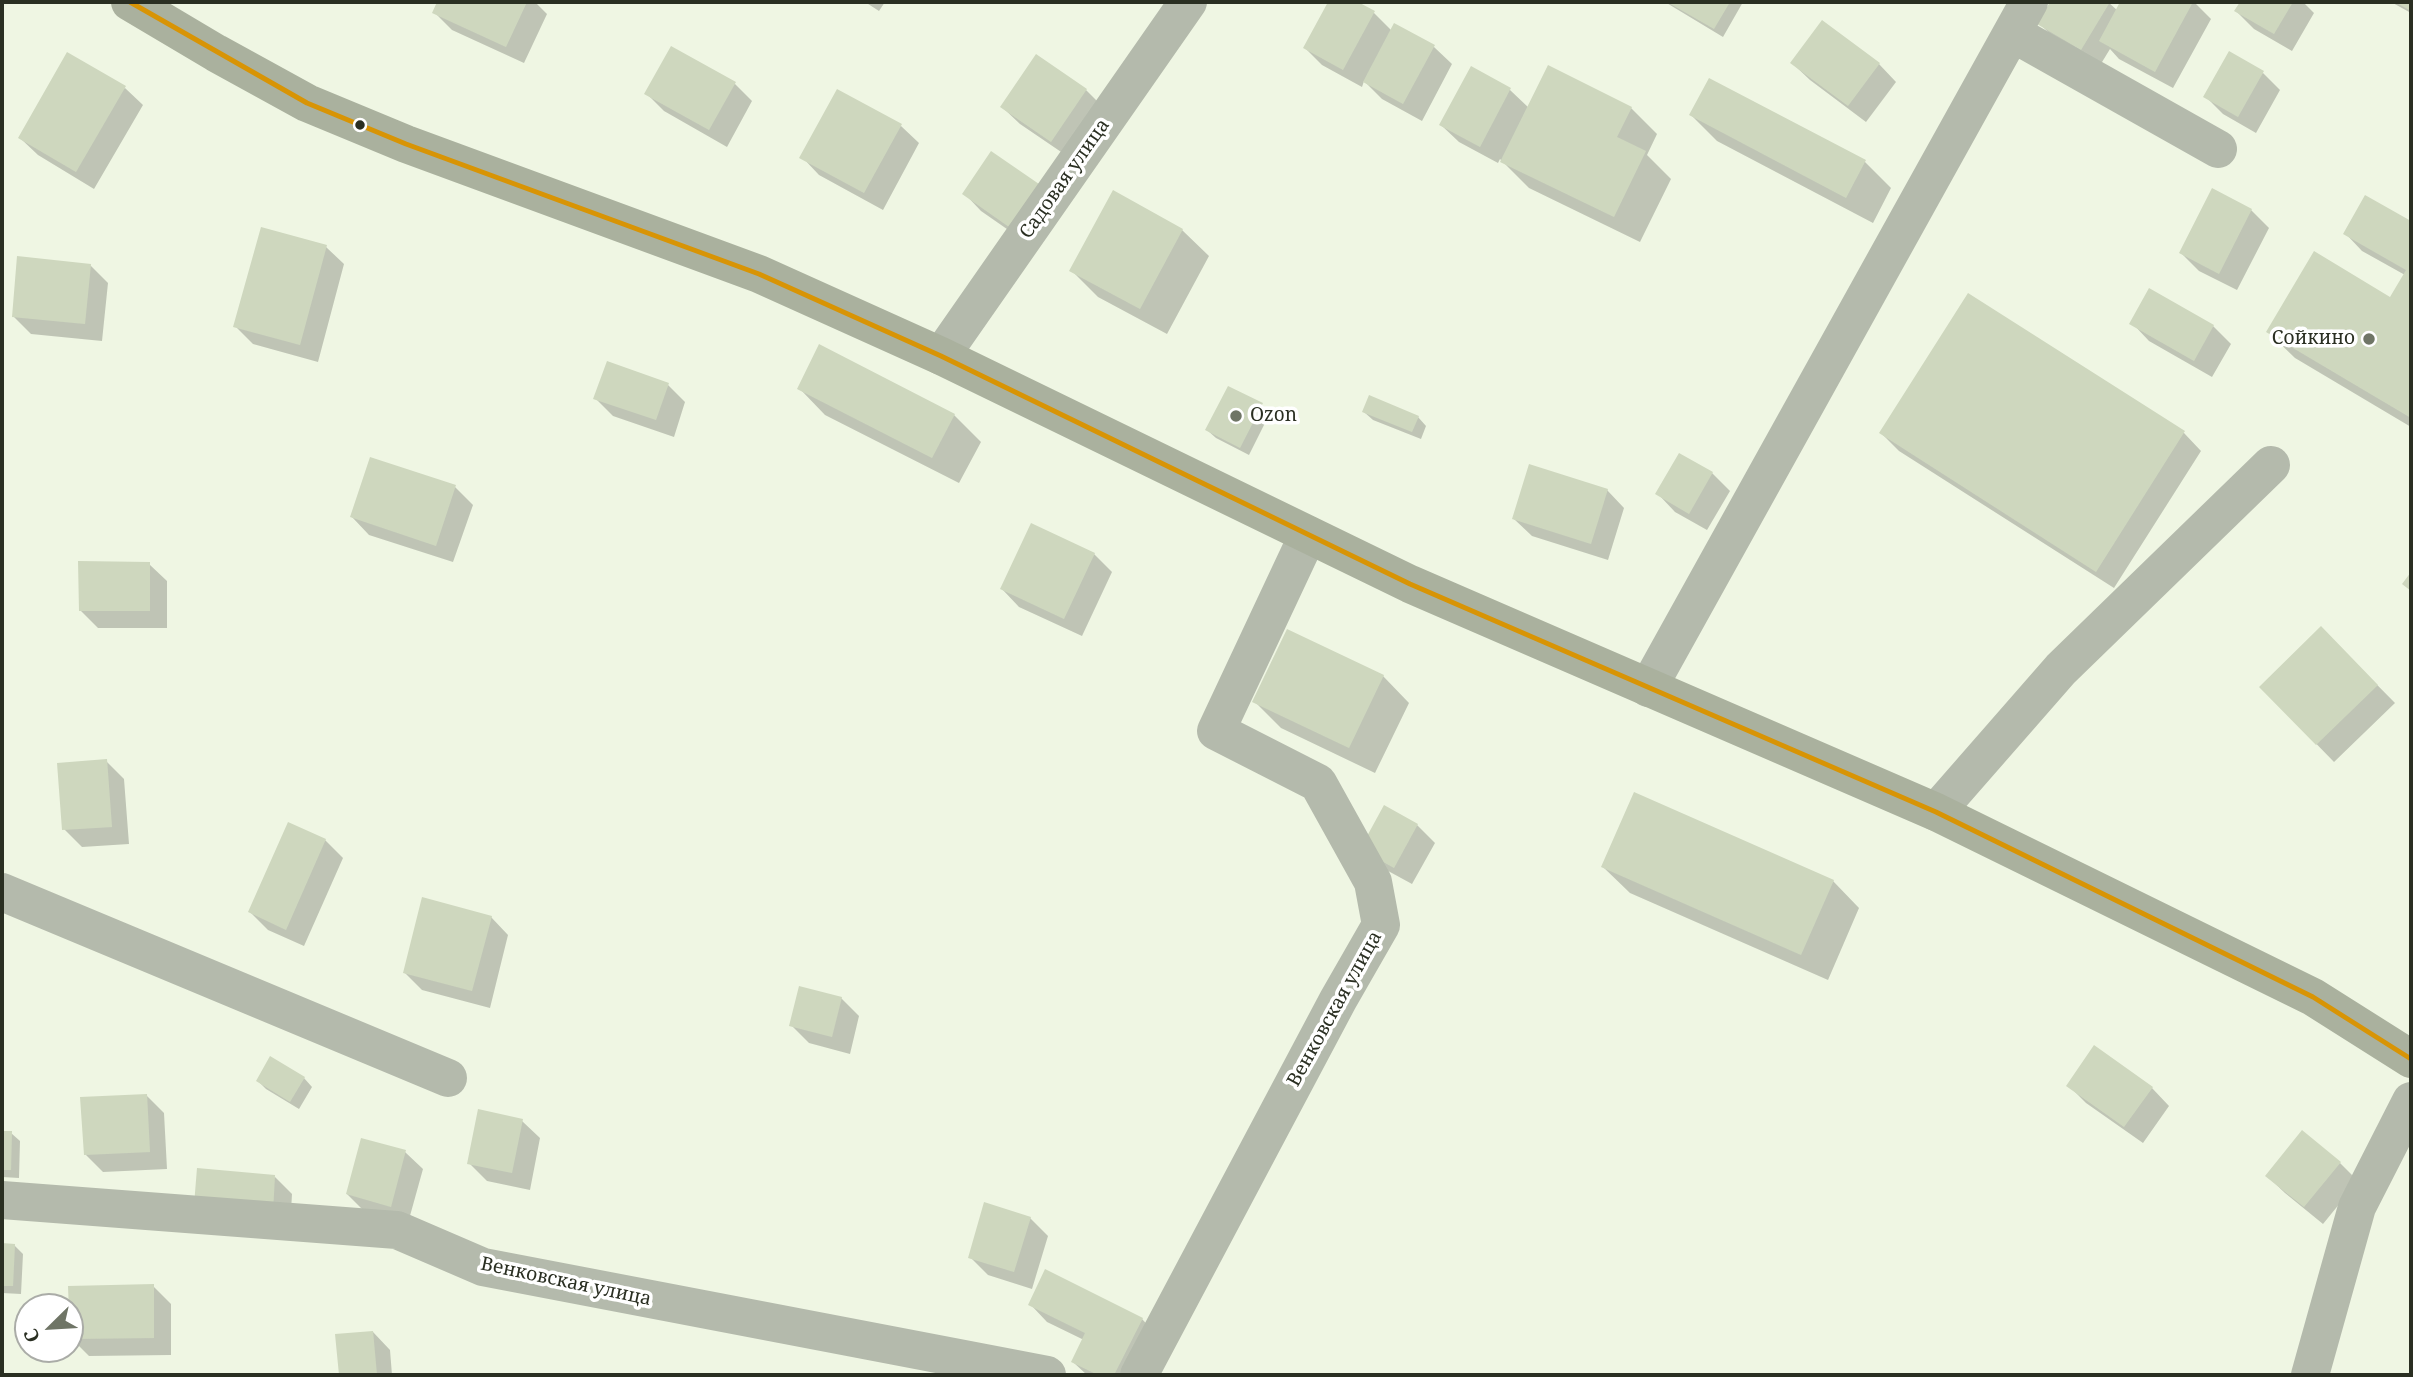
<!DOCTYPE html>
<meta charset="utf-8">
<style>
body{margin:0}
#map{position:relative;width:2413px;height:1377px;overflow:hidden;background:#eff6e3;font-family:"Noto Serif",serif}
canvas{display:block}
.frame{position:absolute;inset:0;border:4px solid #2a2f22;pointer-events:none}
.north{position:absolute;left:14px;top:1293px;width:70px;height:70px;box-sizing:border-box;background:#fff;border:2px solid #aaaca7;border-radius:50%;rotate:246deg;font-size:19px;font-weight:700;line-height:28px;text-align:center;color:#2a2f22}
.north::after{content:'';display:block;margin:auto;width:24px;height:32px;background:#6f7566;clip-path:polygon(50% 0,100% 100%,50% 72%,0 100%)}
</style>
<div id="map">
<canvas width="2413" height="1377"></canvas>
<div class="frame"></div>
<div class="north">С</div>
</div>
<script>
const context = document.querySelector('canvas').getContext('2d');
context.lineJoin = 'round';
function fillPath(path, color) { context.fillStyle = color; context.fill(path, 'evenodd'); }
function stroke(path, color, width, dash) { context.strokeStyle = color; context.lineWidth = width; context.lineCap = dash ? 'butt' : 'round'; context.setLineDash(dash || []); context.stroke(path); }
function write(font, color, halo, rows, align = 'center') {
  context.font = font + ' "Noto Serif",serif'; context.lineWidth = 7; context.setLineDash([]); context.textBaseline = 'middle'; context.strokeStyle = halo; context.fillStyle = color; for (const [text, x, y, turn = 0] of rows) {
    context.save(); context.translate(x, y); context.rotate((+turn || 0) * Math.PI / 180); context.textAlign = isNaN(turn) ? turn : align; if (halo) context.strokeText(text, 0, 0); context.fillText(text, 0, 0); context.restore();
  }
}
const shadow = new Path2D(`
 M439 2H535L547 14 524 63 452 30 434 12Z
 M865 2H885L879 11Z
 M1330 2H1354L1374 13 1392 31 1395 26 1434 47 1452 64 1422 121 1382 99 1364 81 1362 87 1322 65 1305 48Z
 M1665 2H1743L1723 37Z
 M2052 2H2108L2118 11 2122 2H2194L2211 19 2173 88 2119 59 2110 49 2099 67 2057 41 2039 23Z
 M2242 2H2303L2314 13 2292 51 2254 29 2236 11Z
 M2391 2H2411V13Z
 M1036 56 1086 90 1104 108 1070 158 1020 124 1002 107Z
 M1792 63 1879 64 1896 82 1866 122 1810 80Z
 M1471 68 1510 90 1529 108H1631L1657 134 1647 155 1671 179 1640 242 1529 188 1500 159 1498 163 1459 142 1441 125Z
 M2263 73 2280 90 2256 133 2223 114 2205 96Z
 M735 84 752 101 727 147 664 111 646 93Z
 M125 88 143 105 94 189 38 155 20 138Z
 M1691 115 1865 162 1891 188 1873 223 1717 141Z
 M901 126 919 143 883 210 819 175 802 157Z
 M1037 185 1027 243 981 211 964 193Z
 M2365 197 2411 223V427L2295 358 2268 332 2391 299 2405 275 2362 251 2345 233Z
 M2251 210 2269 228 2237 290 2199 271 2181 253Z
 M1182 230 1209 256 1167 334 1098 297 1071 270Z
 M326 247 344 264 318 362 253 344 235 326Z
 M90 265 108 283 102 341 31 334 13 316Z
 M2132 323 2213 326 2231 344 2212 377 2149 341Z
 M668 385 685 402 674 437 613 416 595 398Z
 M799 388 954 415 981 442 959 483 825 415Z
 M1262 405 1270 413 1249 455 1216 438 1207 430Z
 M1364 412 1418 417 1426 426 1421 439 1373 420Z
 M1881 433H2184L2201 451 2114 588 1899 451Z
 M1712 473 1730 491 1707 530 1675 512 1658 494Z
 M455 487 473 505 453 562 369 535 352 517Z
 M1607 490 1624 508 1608 560 1532 536 1514 519Z
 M1094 554 1112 572 1082 636 1019 607 1002 589Z
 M149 564 167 581V628H98L80 610Z
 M2321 628 2395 703 2334 762 2261 687Z
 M1383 676 1409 703 1375 773 1281 728 1254 701Z
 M106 761 124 779 129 844 82 847 64 829Z
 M1417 825 1435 843 1412 884 1379 866Z
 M325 840 343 858 304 946 268 930 250 912Z
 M1603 867 1833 881 1859 908 1828 980 1630 893Z
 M491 917 508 935 490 1008 422 990 404 972Z
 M841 998 859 1016 850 1054 809 1043 791 1025Z
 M304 1078 312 1087 299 1109 266 1089 258 1081Z
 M2068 1085 2152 1088 2169 1106 2143 1143 2086 1103Z
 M146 1095 164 1113 167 1169 103 1172 85 1154Z
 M522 1121 540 1138 530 1190 487 1181 469 1163Z
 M2 1133H11L20 1141 19 1178 2 1177Z
 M2302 1133 2340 1163 2358 1181 2323 1224 2285 1193 2267 1176Z
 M405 1152 423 1169 408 1223 365 1212 347 1194Z
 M275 1177 292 1194 290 1229 214 1222Z
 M1030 1218 1048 1236 1032 1289 988 1275 970 1257Z
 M2 1245H14L23 1254 21 1294 2 1293Z
 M153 1286 171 1304V1355L89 1356 71 1338Z
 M1030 1304 1142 1319 1159 1337 1140 1375H1087L1073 1362 1084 1340 1047 1322Z
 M373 1332 390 1350 392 1375H341L337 1335Z`);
const building = new Path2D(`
 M437 2H527L506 47 432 13Z
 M1328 2H1358L1375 11 1343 70 1303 48Z
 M1667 2H1730L1714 29Z
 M2050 2H2110L2081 50 2037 24Z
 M2120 2H2193L2155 72 2099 41Z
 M2240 2H2293L2274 34 2234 11Z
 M2395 2H2411V11Z
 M1822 20 1880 63 1848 106 1790 63Z
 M1394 23 1435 45 1403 104 1363 82Z
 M671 46 736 82 709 130 644 94Z
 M2229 51 2264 71 2238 117 2203 97Z
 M67 52 126 86 76 172 18 138Z
 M1036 54 1087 89 1051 142 1000 107Z
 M1548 65 1632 107 1617 137 1646 151 1614 217 1500 162Z
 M1471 66 1511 88 1480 147 1439 125Z
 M1709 78 1866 160 1846 198 1689 115Z
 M837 89 902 124 864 193 799 158Z
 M991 151 1039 184 1009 227 962 194Z
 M2212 188 2252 209 2219 274 2179 253Z
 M1113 190 1183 229 1140 309 1069 271Z
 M2365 195 2411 221V418L2266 332 2314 251 2390 297 2406 270 2343 234Z
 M261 227 327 245 300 345 233 327Z
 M17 256 91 264 85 324 12 317Z
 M2149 288 2214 325 2194 361 2129 324Z
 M1968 293 2185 431 2096 572 1879 433Z
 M819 344 955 414 932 458 797 389Z
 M607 361 669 383 656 420 593 399Z
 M1228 386 1263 403 1240 448 1205 430Z
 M1369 395 1419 416 1412 432 1362 412Z
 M1679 453 1713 472 1689 514 1655 494Z
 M370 457 456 485 436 546 350 517Z
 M1529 464 1608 489 1591 544 1512 519Z
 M1031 523 1095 553 1064 619 1000 589Z
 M78 561 150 562V611H79Z
 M2411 572V591L2402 584Z
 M2321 626 2378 685 2316 745 2259 687Z
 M1287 629 1384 675 1349 748 1252 702Z
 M107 759 112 827 62 830 57 763Z
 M1634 792 1834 880 1801 955 1601 867Z
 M1384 805 1418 824 1394 868 1360 849Z
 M288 822 326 839 286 930 248 912Z
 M422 897 492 916 472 991 403 973Z
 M799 986 842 997 832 1037 789 1026Z
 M2094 1045 2153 1087 2124 1127 2066 1086Z
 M270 1056 305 1077 290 1102 256 1081Z
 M147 1094 150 1152 84 1155 80 1097Z
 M478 1109 523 1119 512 1173 467 1164Z
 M2302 1130 2341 1162 2304 1207 2265 1176Z
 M2 1131H12L11 1170H2Z
 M361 1138 406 1150 391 1207 346 1194Z
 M197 1168 275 1175 273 1212 194 1205Z
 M984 1202 1031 1217 1014 1272 968 1258Z
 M2 1243 15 1244 13 1286H2Z
 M1045 1269 1143 1318 1114 1375H1098L1071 1362 1085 1333 1028 1305Z
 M154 1284V1338L70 1339 68 1286Z
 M373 1331 377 1375H339L335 1334Z`);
const minor = new Path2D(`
 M2012 33 2218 149
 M941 356 1188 2
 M1648 688 2029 2
 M1936 812 2061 669 2271 465
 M2 892 448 1078
 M2 1200 397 1230 483 1267 1047 1375
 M1139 1375 1338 1000 1381 925 1373 882 1318 783 1216 731 1308 535
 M2310 1375 2357 1207 2411 1101`);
const major = new Path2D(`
 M130 2 216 53 307 103 406 144 759 274 941 356 1410 584 1936 812 2313 997 2411 1059`);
const bus1 = new Path2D(`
 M130 2 307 103 406 144 759 274 941 356 1410 584 1936 812 2313 997 2411 1059`);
const markers = [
 [360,125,6,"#2a2f22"],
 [2369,339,7,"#6f7566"],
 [1236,416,7,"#6f7566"]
];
const streetNames = [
 ["Садовая улица",1065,179,-55],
 ["Венковская улица",1335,1009,-61],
 ["Венковская улица",566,1282,12]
];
const poiNames = [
 ["Сойкино",2355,339],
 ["Ozon",1250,416,"left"]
];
fillPath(shadow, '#0003');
fillPath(building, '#ced7be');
stroke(minor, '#b4baac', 38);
stroke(major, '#aab19e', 38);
stroke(bus1, '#d89405', 5);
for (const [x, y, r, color] of markers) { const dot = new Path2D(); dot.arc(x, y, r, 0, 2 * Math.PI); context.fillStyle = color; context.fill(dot); stroke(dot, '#fff', 2.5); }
write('19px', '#2a2f22', '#fff', streetNames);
write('19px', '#2a2f22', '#fff', poiNames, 'right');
</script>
